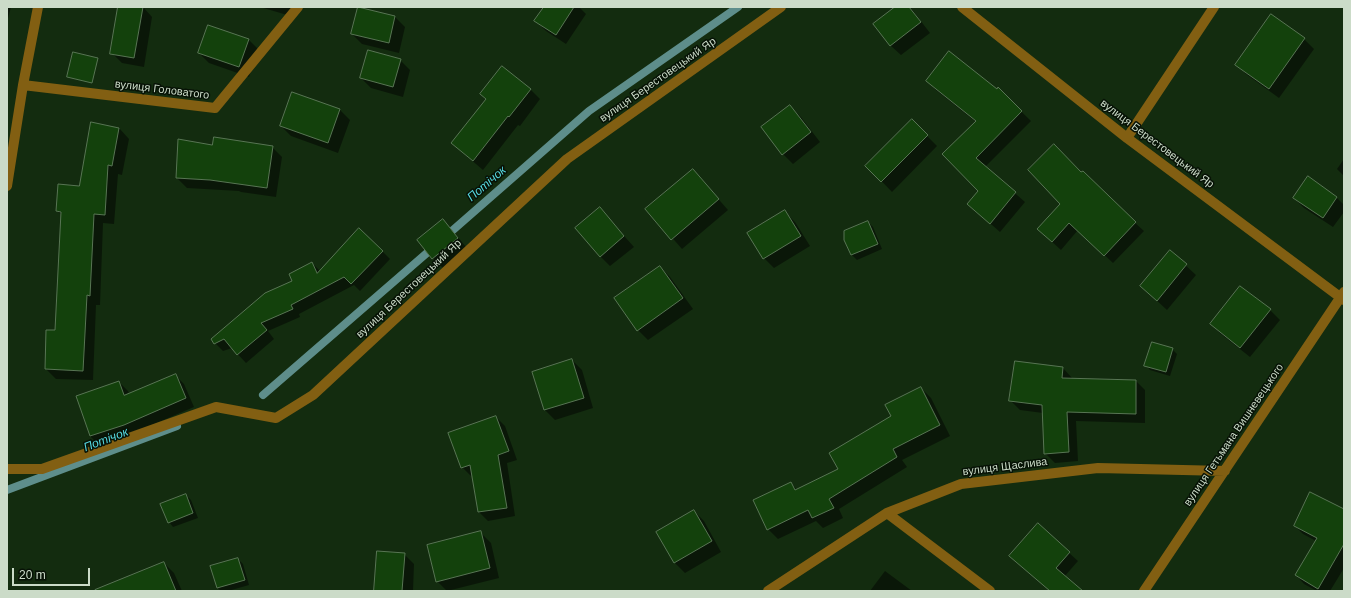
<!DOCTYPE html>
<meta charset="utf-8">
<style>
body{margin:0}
#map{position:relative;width:1351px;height:598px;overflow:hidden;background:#132c0f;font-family:Arial,sans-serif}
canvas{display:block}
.frame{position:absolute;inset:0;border:8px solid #cbdbc8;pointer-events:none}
.scale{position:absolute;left:12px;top:568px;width:78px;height:18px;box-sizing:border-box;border:2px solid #cbdbc8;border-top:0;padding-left:5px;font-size:12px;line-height:14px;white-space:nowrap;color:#cbdbc8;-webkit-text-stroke:3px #071206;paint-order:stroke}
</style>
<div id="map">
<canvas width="1351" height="598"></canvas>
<div class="frame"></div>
<div class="scale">20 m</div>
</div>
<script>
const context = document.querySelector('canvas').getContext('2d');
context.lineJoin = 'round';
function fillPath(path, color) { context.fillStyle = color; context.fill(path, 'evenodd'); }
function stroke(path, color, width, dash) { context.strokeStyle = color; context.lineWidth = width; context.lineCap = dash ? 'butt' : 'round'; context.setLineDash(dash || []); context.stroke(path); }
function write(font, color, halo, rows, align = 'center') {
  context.font = font + ' Arial,sans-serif'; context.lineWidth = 3; context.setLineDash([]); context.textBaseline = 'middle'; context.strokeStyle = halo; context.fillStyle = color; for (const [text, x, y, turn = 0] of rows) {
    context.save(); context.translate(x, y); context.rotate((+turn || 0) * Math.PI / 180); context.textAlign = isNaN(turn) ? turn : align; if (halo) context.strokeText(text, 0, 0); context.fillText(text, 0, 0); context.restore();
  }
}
const shadow = new Path2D(`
 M7 7H11L7 22Z
 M119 7H143L152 17 144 67 122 63 112 53Z
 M260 7H297L294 17Z
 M545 7H579L586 14 566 44 546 31 536 21Z
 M897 7H910L930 33 901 55 891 46 875 24Z
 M359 8 395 17 405 27 399 53 362 44 352 34Z
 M248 39 258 49 249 77 209 63 199 53Z
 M1304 39 1314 49 1279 98 1246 74 1236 64Z
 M400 60 410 70 403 97 371 88 361 78Z
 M927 81 997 90 998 89 1031 121 985 167 1025 202 1000 232 968 204 979 191 943 154 976 122 936 90Z
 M530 89 540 99 520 126 518 125 483 170 462 152 452 143 486 100 481 94Z
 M292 93 340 110 350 120 338 153 291 136 281 126Z
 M790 106 800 116 820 142 793 164 783 154Z
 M912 121 937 146 892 192 867 166Z
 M119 128 129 139 122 175 118 174 114 224 103 223 100 305H96L93 380 56 379 46 369 56 331 62 215 57 211 80 187Z
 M213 147H272L282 157 276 197 241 192 239 191 187 188 177 178Z
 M1344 159V176L1337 169Z
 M693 170 728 210 682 249 647 209Z
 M1081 174 1144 231 1113 263 1078 230 1061 250 1038 229 1061 204Z
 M1308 178 1337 198 1344 205V212L1333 227 1304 208 1294 198Z
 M600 209 634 247 610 266 600 256Z
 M785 212 795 222 810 246 774 268 764 258Z
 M443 220 467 248 443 268 433 258 418 240Z
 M868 222 873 227 882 249 857 260 852 255 845 240Z
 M382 251 390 259 360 291 354 285 299 314 300 317 268 331 274 339 246 363 232 348 223 351 215 343 294 282 312 263 320 271Z
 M1170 251 1196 275 1167 310 1141 286Z
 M660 267 670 277 693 309 648 340 638 330Z
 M1270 310 1280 320 1250 357 1221 334 1211 324Z
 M1172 349 1177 354 1170 376 1150 370 1146 365Z
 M572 360 582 370 593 408 555 420 545 410Z
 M1063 368 1072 378V379L1136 381 1145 390V423L1076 421 1078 461 1055 463 1045 453 1043 413 1020 410 1010 400Z
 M175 375 184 384 194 407 133 433 99 445 90 436 119 382 128 391 129 395Z
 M921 388 931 398 950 436 902 460 907 467 839 509 843 518 823 528 816 521 778 539 768 529 791 483 797 490 840 470Z
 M496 417 505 426 517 460 507 463 515 516 488 521 479 512 473 476H471L462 467Z
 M186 495 191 500 198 518 173 527 169 522Z
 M1344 510V568L1330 591H1317L1304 584 1296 575 1316 541 1303 534 1295 526Z
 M694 511 704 521 721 552 685 573 675 563 657 532Z
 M1038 525 1078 561 1064 577 1081 591H1051Z
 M481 533 491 543 499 578 447 591 437 581Z
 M404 554 414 564 413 591H375Z
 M238 559 243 564 249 585 228 591H221L218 588Z
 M164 563 174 573 182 591H132Z
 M885 571 912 591H870Z`);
const stream = new Path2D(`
 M445 237 589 111 738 7
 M263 395 435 246
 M7 490 177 426`);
const building = new Path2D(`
 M118 7H143L134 58 110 54Z
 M358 7 395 16 389 43 351 34Z
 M544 7H574L556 35 534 21Z
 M895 7H909L921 22 890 46 873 24Z
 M1271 14 1305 38 1269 89 1235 65Z
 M208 25 249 39 239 67 198 53Z
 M368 50 401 59 393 87 360 78Z
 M949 51 997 89 998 87 1022 111 976 158 1016 192 990 224 967 204 978 191 942 154 976 121 926 81Z
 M73 52 98 58 92 83 67 77Z
 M502 66 531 89 509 117 508 116 473 161 451 143 486 99 480 94Z
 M292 92 340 109 328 143 280 126Z
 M790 105 811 132 782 155 761 127Z
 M912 119 928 135 881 182 865 166Z
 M91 122 119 128 112 166 108 165 105 215 94 214 90 296 87 295 83 371 45 369 46 330H55L61 212 56 211 58 184 79 186Z
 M214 137 273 146 267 188 210 180 176 178 178 139 212 145Z
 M1054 144 1081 172 1083 171 1136 222 1104 256 1069 223 1052 242 1037 229 1060 204 1028 170Z
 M693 169 719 199 671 240 645 209Z
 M1308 176 1337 197 1323 218 1293 198Z
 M600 207 624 236 600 257 575 228Z
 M785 210 801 236 763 259 747 233Z
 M443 219 458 238 432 259 417 240Z
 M868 221 878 244 851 255 844 240V231Z
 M359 228 383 251 351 284 344 277 291 305 293 309 261 323 267 330 237 355 224 339 214 344 211 339 265 293 292 281 289 274 312 262 317 273Z
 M1170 250 1187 264 1157 301 1140 286Z
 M660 266 683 298 637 331 614 298Z
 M1240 286 1271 309 1240 348 1210 324Z
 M1152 342 1173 348 1166 372 1144 366Z
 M572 359 584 398 544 410 532 372Z
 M1015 361 1063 367 1062 378 1136 380V414L1067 412 1069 452 1044 454 1042 405 1009 401Z
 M176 374 186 398 124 425 90 436 76 396 119 381 124 395Z
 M921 387 940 425 893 449 897 457 829 499 834 508 812 518 808 510 767 530 753 500 791 482 795 490 838 469 829 453 891 416 885 405Z
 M496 416 509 451 498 455 507 508 478 512 470 465 461 468 448 433Z
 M1310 492 1344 509V544L1318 589 1295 575 1317 538 1294 526Z
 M186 494 193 513 168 523 160 504Z
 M694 510 712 541 674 563 656 532Z
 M1038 523 1070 552 1056 568 1083 591H1050L1009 556Z
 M481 531 490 568 436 582 427 545Z
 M377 551 405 553 402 591H374Z
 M238 558 245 580 217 588 210 566Z
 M164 562 176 591H95V590Z`);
const minor = new Path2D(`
 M962 7 1127 138 1344 300
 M23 85 215 108 298 7
 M1127 138 1214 7
 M7 186 23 85 38 7
 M7 469H42L216 407 276 418 313 395 567 159 781 7
 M887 513 990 591
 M768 591 887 513 961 484 1098 468 1225 471
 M1144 591 1344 292`);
const streetNames = [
 ["вулиця Берестовецький Яр",658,80,-35],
 ["вулиця Головатого",162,90,7],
 ["вулиця Берестовецький Яр",1157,144,37],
 ["вулиця Берестовецький Яр",409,289,-43],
 ["вулиця Гетьмана Вишневецького",1234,435,-56],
 ["вулиця Щаслива",1005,467,-7]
];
const waterNames = [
 ["Потічок",487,184,-41],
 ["Потічок",106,440,-21]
];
fillPath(shadow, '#0007');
stroke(stream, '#5e8e8b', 8);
fillPath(building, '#13410c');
stroke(building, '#587554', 1);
stroke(minor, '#825f12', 10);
write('11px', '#cbdbc8', '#071206', streetNames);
write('italic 12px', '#56d8e0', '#071206', waterNames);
</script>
